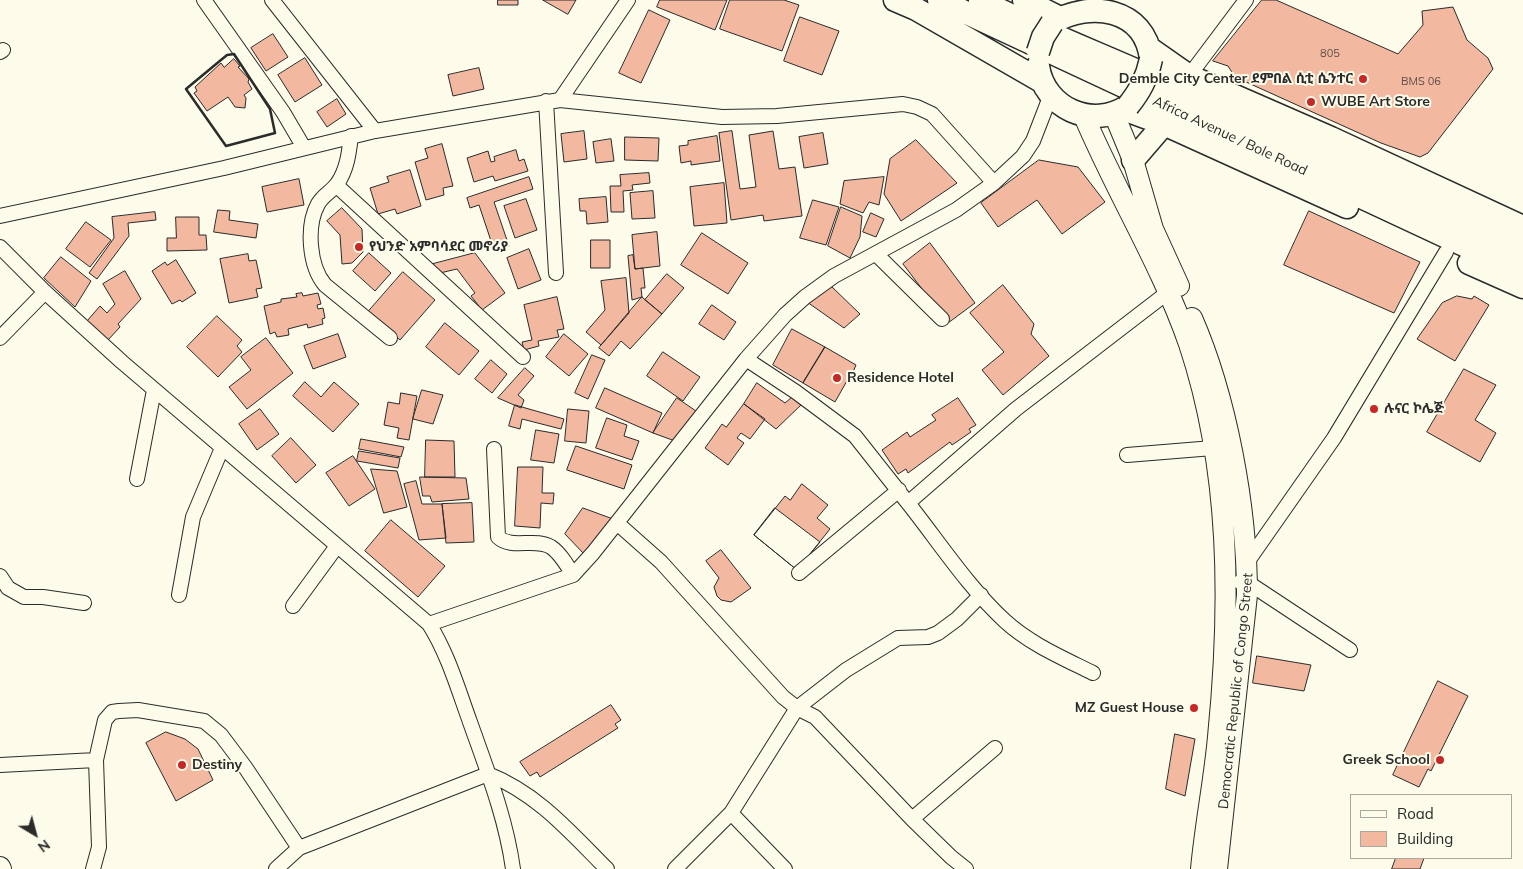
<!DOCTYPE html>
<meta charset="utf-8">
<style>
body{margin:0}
#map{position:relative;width:1523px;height:869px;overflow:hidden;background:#fdfbea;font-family:Mulish,sans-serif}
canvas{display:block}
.legend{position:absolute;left:1350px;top:794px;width:162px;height:65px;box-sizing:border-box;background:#fdfbea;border:1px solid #a9a89e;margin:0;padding:6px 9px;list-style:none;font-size:15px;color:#2b2b2b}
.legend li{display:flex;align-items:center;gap:10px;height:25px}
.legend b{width:25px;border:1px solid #a9a89e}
.north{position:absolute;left:10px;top:809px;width:50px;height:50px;-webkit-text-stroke:4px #fdfbea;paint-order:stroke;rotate:143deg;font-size:14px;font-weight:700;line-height:20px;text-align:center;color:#2b2b2b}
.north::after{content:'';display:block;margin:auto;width:18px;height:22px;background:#2b2b2b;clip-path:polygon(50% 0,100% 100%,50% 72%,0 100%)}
</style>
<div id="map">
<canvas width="1523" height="869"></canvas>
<ul class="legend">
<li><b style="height:6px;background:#fdfbea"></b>Road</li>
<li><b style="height:14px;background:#f2b8a0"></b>Building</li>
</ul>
<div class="north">N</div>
</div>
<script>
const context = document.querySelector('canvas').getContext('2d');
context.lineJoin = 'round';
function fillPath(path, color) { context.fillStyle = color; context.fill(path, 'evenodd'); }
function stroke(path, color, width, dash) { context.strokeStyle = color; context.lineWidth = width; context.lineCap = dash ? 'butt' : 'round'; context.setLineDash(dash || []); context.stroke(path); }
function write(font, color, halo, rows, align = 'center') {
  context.font = font + ' Mulish,"Noto Sans Ethiopic",sans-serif'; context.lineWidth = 4; context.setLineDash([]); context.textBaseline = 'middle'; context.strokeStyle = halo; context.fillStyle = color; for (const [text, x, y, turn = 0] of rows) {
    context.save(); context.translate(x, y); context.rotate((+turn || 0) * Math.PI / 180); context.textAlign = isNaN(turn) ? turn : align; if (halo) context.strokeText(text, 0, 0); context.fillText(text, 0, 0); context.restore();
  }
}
const building = new Path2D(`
 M498 0H518V5H498Z
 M543 0H576L568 14Z
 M660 0H727L715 30 657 7Z
 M730 0H784L799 5 782 51 720 29Z
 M1262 0H1276L1398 54 1423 25 1422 11 1453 7 1467 40 1488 58 1493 69 1428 153 1420 157 1381 143 1235 77 1228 66 1213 61Z
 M649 10 670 20 641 83 619 73Z
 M800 17 839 31 822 75 784 61Z
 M273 34 288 57 266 71 251 48Z
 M305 58 322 85 295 102 278 75Z
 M234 59 240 66 238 67 249 79 248 82 252 89 244 95 246 98 245 108 235 107 228 97 207 111 194 93 197 91 195 87 221 63 224 67Z
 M479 68 484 89 453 96 448 75Z
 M337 99 346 114 327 127 317 112Z
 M584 131 587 159 564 162 561 134Z
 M732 131 740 189 756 187 749 135 773 131 779 169 795 167 802 216 764 221 763 215 731 220 719 133Z
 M823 133 828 164 804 168 799 137Z
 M717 136 720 161 691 165V161L681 163 679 146 688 145V141Z
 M625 137 659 138 658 161 625 160Z
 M611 139 614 161 596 163 593 142Z
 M916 140 957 183 901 221 884 194 890 159Z
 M442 144 453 186 443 188 444 195 426 200 415 162 428 158 425 149Z
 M516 150 519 161 524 159 528 171 495 181 493 176 474 182 467 158 488 151 491 162 495 161 494 157Z
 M1039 160 1078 167 1105 202 1062 234 1037 200 998 227 981 203Z
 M410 170 421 206 397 214 395 209 378 214 370 188 389 182 387 177Z
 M649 173 650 183 632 185 633 190 623 191 624 212H611L610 186H621L620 175Z
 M529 177 533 189 494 202 509 246 494 250 479 205 470 208 467 198Z
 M884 177 879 205 869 202 863 213 840 204 844 181Z
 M299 179 304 205 267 212 262 187Z
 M724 183 727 223 694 226 690 187Z
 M653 191 655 218 632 219 630 193Z
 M606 197 608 222 587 224 586 211H580L579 199Z
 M526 199 537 230 515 238 504 206Z
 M813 200 839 207 826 245 800 238Z
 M841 207 862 216 860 237 850 258 828 246Z
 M342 208 362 229 363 252 352 263 342 264 340 235 327 221Z
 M218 210 230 211 229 220 258 224 256 238 214 232Z
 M1309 211 1420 262 1394 313 1284 265Z
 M155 212 156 220 128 223 129 236 97 279 89 273 114 238 112 217Z
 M871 213 884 219 876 237 863 232Z
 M176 217H199V235H206L207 250 167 251V238H176Z
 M86 222 111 240 90 267 66 249Z
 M657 232 660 266 635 269 632 235Z
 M702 233 748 263 728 294 681 265Z
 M591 240H610V268H591Z
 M930 243 975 303 948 323 903 264Z
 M529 249 541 280 518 289 507 258Z
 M369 253 391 273 375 291 353 271Z
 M475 253 505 293 482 310 471 296 475 293 457 269 440 273 433 264Z
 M248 254 249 261 256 260 262 288 256 289 258 297 229 303 220 259Z
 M633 255 635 269 643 268 645 288H641L642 297 632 300 628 256Z
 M61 257 91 281 75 307 44 278Z
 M176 260 196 293 182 302 180 300 172 304 152 271 165 262 167 265Z
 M125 271 141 299 118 324 120 327 108 340 87 321 100 306 107 313 115 304 103 284Z
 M403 272 435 300 400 340 368 312Z
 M667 274 684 288 662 314 645 300Z
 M626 278 629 313 601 345 586 332 605 310 601 281Z
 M1003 285 1034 324 1031 334 1049 356 1003 395 982 370 1004 352 970 313Z
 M831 286 860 314 844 328 807 302Z
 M302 293 303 296 318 293 321 304 317 305 318 309 323 308 325 318 322 319 323 324 308 328 307 324 288 329 289 335 277 337 275 332 270 334 264 306 281 302V299L297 297 296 294Z
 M1457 296 1472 299 1474 296 1489 305 1455 361 1417 339 1442 303Z
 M557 297 564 329 557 330 559 337 538 341 539 346 524 350 522 342 532 340 524 305Z
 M642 297 662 314 630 349 621 341 609 356 599 348Z
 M712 305 736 322 724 340 699 324Z
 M217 316 242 340 237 346 242 352 218 377 187 347Z
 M445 323 479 351 459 375 426 347Z
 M792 329 825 347 803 383 773 365Z
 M338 334 346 357 313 369 304 346Z
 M564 334 588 354 569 376 546 357Z
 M266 338 293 373 247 409 229 387 251 370 241 357Z
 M825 347 856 365 853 372 857 374 852 381 848 379 835 402 803 383Z
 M663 352 700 377 683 401 647 376Z
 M592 355 605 360 588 399 575 393Z
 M491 360 507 374 492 393 475 379Z
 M525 368 534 376 518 395 524 400 521 408 498 398Z
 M1464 369 1496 385 1475 420 1496 433 1480 462 1427 432Z
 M305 382 321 397 334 382 359 404 333 432 293 396Z
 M757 383 785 403 792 397 801 405 776 429 744 404Z
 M605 388 662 413 653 433 596 408Z
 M422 390 443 395 433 424 413 419Z
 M401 393 417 396 409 440 397 438 399 428 384 425 388 402 399 404Z
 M677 398 696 411 675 441 653 433Z
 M958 398 976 425 969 429 971 432 952 445 950 442 908 473 906 469 898 474 882 450 907 432 910 437 936 420 932 415Z
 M744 404 765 419 750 439 741 433 737 438 744 443 728 465 705 448 722 424 726 427Z
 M515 405 564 419 561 429 522 419 520 429 509 426Z
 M260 409 279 434 257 450 239 424Z
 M568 409 589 411 586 443 565 441Z
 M607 418 627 425 624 436 639 441 632 460 596 448Z
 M536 430 559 434 554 463 531 460Z
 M291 438 316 465 296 483 272 456Z
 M361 439 404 447 401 457 359 449Z
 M426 440 454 441 455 477H425Z
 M576 446 632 465 624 489 567 470Z
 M359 451 400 458 398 468 357 461Z
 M353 456 375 489 349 506 326 473Z
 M518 467H543L542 493H554L553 504 541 503 540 528 515 526Z
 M371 469 397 471 407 507 384 513Z
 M420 477 466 478 469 499 432 502 430 496H423Z
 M416 481 422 504H442L446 538 419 540 404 484Z
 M802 484 828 505 817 518 830 529 797 570 754 535 785 496 790 500Z
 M472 503 474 542 446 543 442 504Z
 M583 508 613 519 585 555 565 534Z
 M775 508 820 542 797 570 754 535Z
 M391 520 445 566 418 597 365 551Z
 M721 550 751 588 731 602 721 600 717 596 714 587 719 578 706 561Z
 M1257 656 1311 665 1304 691 1253 683Z
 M1438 681 1468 696 1431 771 1428 769 1419 787 1393 775Z
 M611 705 621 720 615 724 618 728 540 777 537 772 530 776 520 762Z
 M166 732 185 739 198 749 213 780 176 801 146 743Z
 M1175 734 1195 739 1185 796 1166 789Z
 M1396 858H1424L1420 869H1392Z`);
const minor = new Path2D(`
 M204 0 283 112 303 146
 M272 0 375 131
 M0 52 3 50
 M1189 76 1246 0
 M560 100 722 117 777 116 903 104 917 107 932 114 994 183
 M546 101 556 273
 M351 136C349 153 347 170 337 184 331 192 323 195 318 204 306 226 309 266 325 285L390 338
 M336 185 523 357
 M0 216 224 168 375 131 560 100 628 0
 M0 247 45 292 122 362 429 624C448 654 458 689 470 722 487 770 506 818 513 869
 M877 255 942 319
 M0 338 45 292
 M746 359 796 392 855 436 908 503 1016 409 1167 293
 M494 449 498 537C512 550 535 537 551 547 560 553 567 565 573 575
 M1127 455 1213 448
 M137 479 154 390
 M908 503C939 542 968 587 1005 621 1030 644 1063 658 1093 673
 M617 523 661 562 783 697 797 708 815 717 912 819 951 857 966 869
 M1248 561 1334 438 1446 252
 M799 573 899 490
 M0 576 8 588 24 597H43L84 603
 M1240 582H1247L1350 650
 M179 595 193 517 222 448
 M293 606 337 546
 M429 624 573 575 593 553 746 359 785 315 805 297 834 276 956 210 994 183 1023 156 1033 141 1050 97
 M0 765 96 760
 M731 813 785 869
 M912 819 995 748
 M93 869 99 847 96 760 105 720 112 712 119 711 138 710 204 721 221 735 245 767 299 848
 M276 869 299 848 488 774C538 794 570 832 607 869
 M675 869 731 813 797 708 846 670 898 638 928 637 938 633 957 619 981 595`);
const secondary = new Path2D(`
 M1114 114 1133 160 1153 229 1179 286
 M1084 116C1116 192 1162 266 1189 344 1231 470 1231 606 1218 737 1214 781 1205 825 1201 869
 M1192 318C1227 398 1247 508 1247 595L1217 869
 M0 867 1 869`);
const primary = new Path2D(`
 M895 0 916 9 1041 81
 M939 0 1479 252 1523 270
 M980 0C1041 32 1106 56 1169 85 1287 140 1404 196 1523 248
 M1024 0 1058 17
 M1052 23C1090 0 1145 8 1151 59
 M1149 48 1189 76 1331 138 1523 227
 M1038 66C1044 108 1092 130 1128 106
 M1123 109 1164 124 1347 207
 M1133 160 1164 124
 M1469 263 1523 287`);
const primaryBridge = new Path2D(`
 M1038 52 1043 37 1052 23
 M1128 106C1140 91 1147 78 1151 59`);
const wall = new Path2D(`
 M234 54 270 109 275 133 226 146 186 89 227 55Z`);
const markers = [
 [1363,79,5,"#c62828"],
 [1311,102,5,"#c62828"],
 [359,247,5,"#c62828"],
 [837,378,5,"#c62828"],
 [1374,409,5,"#c62828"],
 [1194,708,5,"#c62828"],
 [1440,760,5,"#c62828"],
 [182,765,5,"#c62828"]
];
const numberNames = [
 ["805",1330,54],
 ["BMS 06",1421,82]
];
const poiNames = [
 ["Demble City Center ደምበል ሲቲ ሴንተር",1353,79,"right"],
 ["WUBE Art Store",1321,102],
 ["የህንድ አምባሳደር መኖሪያ",369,247],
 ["Residence Hotel",847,378],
 ["ሉናር ኮሌጅ",1384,409],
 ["MZ Guest House",1184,708,"right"],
 ["Greek School",1430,760,"right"],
 ["Destiny",192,765]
];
const streetNames = [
 ["Africa Avenue / Bole Road",1230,136,25],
 ["Democratic Republic of Congo Street",1236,691,-84]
];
fillPath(building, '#f2b8a0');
stroke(building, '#2b2b2b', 1);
stroke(minor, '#2b2b2b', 16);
stroke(secondary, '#2b2b2b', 22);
stroke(primary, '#2b2b2b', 25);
stroke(minor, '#fdfbea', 14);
stroke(secondary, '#fdfbea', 20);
stroke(primary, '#fdfbea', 22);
stroke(primaryBridge, '#2b2b2b', 25, []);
stroke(primaryBridge, '#fdfbea', 22);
stroke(wall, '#2b2b2b', 2.5);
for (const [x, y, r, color] of markers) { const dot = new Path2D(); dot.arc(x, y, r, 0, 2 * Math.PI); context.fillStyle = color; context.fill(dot); stroke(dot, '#fdfbea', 2); }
write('11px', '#5d4e48', null, numberNames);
write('bold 14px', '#2b2b2b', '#fdfbea', poiNames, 'left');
write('14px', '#2b2b2b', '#fdfbea', streetNames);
</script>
